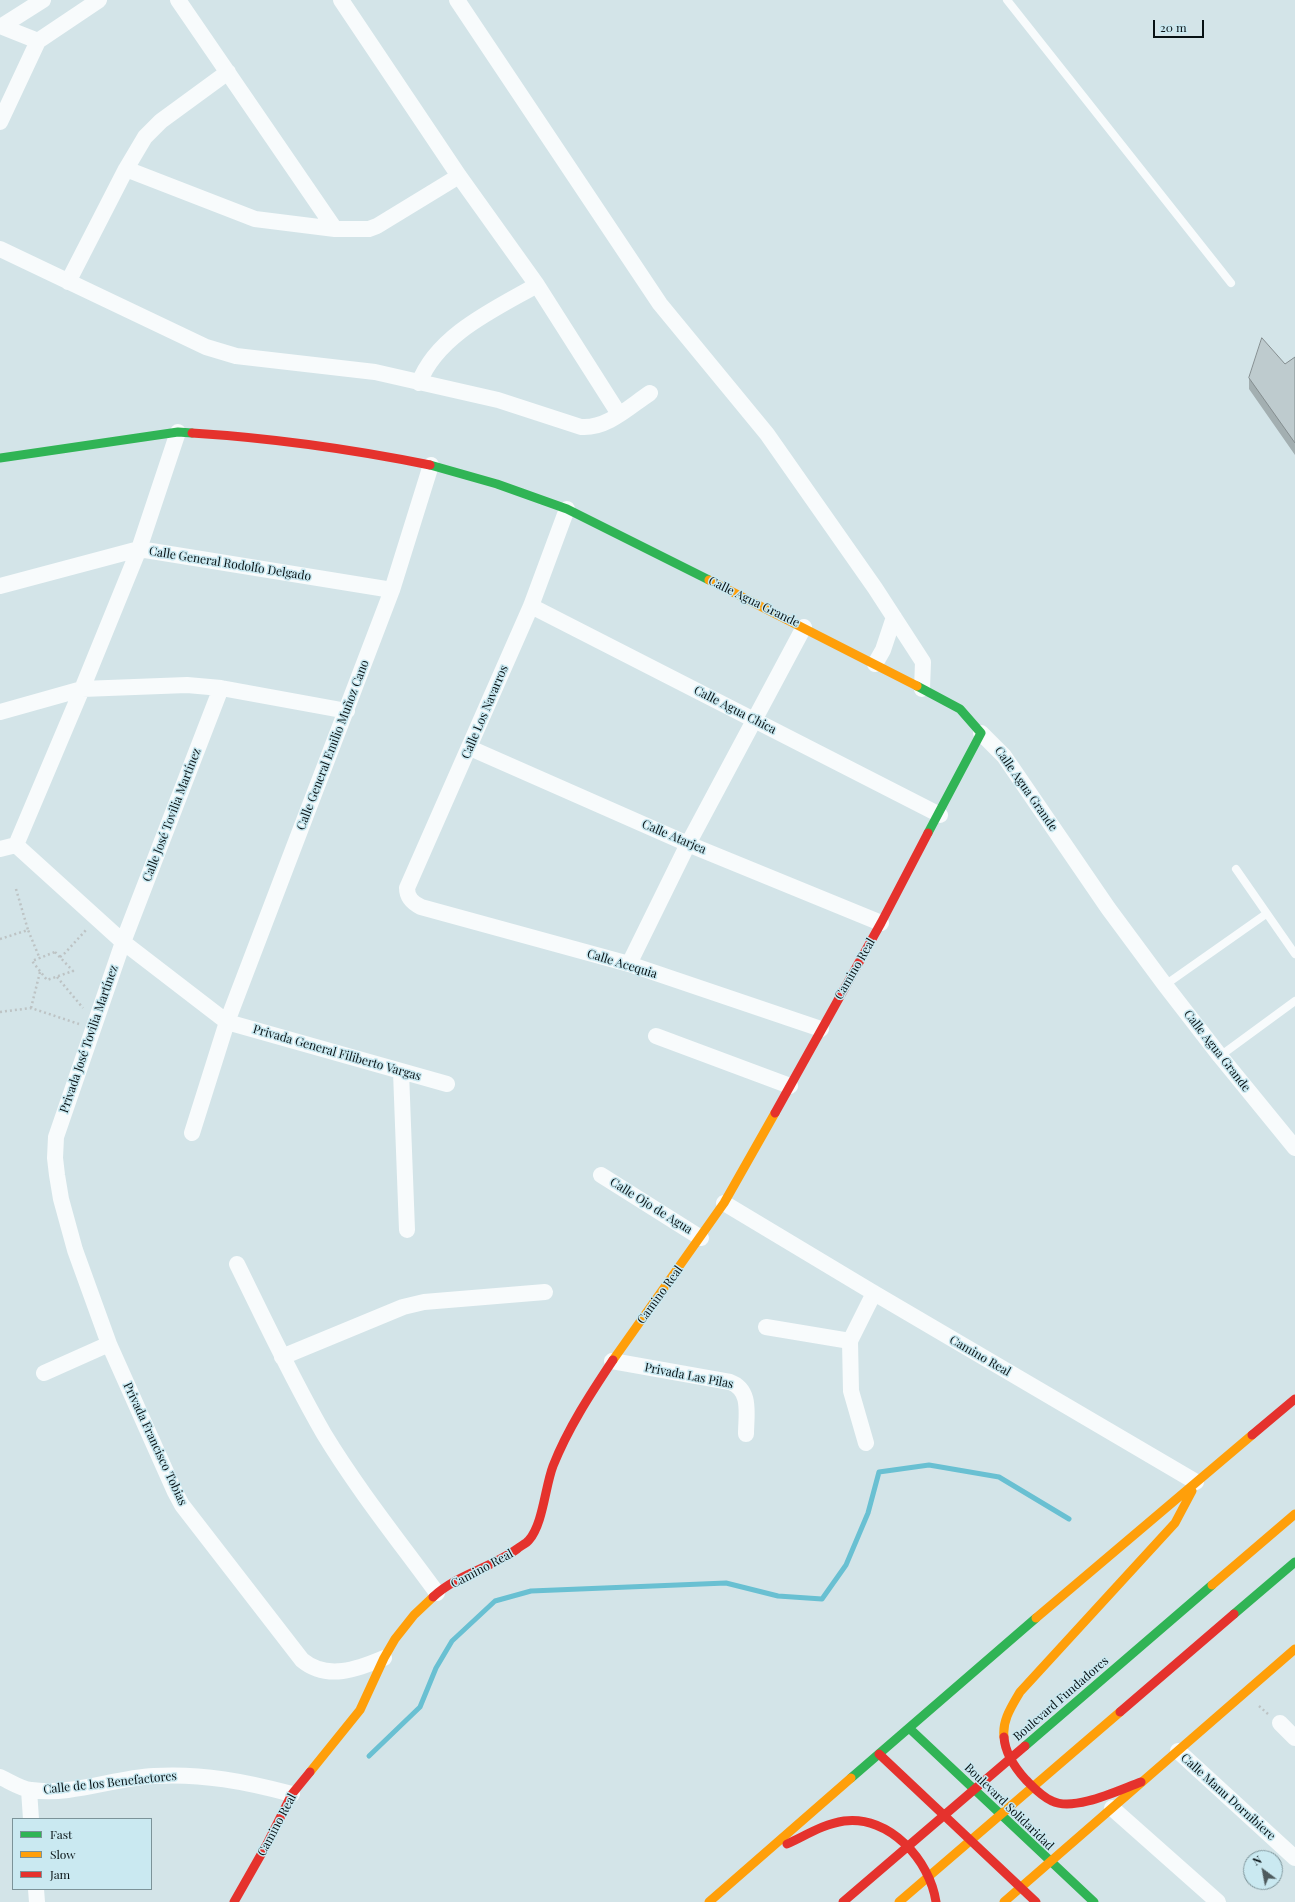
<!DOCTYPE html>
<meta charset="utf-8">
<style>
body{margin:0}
#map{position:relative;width:1295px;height:1902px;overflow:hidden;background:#d3e4e8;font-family:"Playfair Display",serif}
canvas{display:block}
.legend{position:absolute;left:12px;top:1818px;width:140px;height:72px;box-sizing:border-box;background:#cae9f1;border:1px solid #7c9399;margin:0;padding:5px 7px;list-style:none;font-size:12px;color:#071114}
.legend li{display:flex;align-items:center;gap:8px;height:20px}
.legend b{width:20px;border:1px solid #7c9399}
.north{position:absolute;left:1243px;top:1850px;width:40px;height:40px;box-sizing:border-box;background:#cae9f1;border:1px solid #7c9399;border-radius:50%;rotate:328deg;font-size:11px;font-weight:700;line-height:16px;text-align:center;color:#071114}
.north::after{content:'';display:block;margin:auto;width:14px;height:18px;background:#4e5b5e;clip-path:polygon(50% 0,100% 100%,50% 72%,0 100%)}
.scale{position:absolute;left:1153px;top:20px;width:51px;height:18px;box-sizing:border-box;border:2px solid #071114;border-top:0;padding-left:5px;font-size:12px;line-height:14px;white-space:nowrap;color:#071114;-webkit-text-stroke:3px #cae9f1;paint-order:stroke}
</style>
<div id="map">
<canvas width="1295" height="1902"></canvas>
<ul class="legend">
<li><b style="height:5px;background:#30b455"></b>Fast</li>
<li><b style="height:5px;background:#ff9f0a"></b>Slow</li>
<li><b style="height:5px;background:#e5322d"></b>Jam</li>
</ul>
<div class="north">N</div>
<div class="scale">20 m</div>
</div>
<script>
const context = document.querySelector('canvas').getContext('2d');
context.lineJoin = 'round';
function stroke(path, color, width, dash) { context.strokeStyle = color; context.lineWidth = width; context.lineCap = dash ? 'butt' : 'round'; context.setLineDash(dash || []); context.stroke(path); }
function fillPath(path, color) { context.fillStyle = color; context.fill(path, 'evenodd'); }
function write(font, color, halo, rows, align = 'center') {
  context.font = font + ' "Playfair Display",serif'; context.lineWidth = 3; context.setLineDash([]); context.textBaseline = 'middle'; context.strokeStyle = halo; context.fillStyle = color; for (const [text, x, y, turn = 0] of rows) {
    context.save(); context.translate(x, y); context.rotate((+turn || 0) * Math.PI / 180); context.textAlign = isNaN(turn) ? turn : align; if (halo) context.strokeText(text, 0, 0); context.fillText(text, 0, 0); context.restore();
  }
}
const stream = new Path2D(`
 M369 1756 420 1707 436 1668 452 1641 495 1601 531 1591 726 1583 778 1596 822 1599 846 1565 868 1513 879 1472 929 1465 999 1477 1069 1519`);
const path = new Path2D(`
 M16 889 28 930
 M0 939 28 930 40 959
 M55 952 73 971 47 980 32 961Z
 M60 957 65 953 86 930
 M57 977 83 1008
 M31 1008 40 972
 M0 1012 31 1008 79 1024
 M1259 1706 1268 1714`);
const lane = new Path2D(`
 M1007 0 1231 283
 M1236 869 1295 954
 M1165 985 1266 914
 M1220 1056 1295 1001`);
const street = new Path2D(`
 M178 0 335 229
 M341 0 459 176 537 285 619 414
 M457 0 660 304 767 434 875 588 923 662 922 689
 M0 26 38 41
 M2 26 43 0
 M0 122 38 41 99 0
 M126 169 255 219 335 229H369L377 226 459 176
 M0 249 206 347 236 356 375 372 498 400 581 427C607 429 629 407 650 393
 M68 282 126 169 145 137 161 121 228 72
 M419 383C437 335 495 309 537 285
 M567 509 531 606 407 888C407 898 413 903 421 907L629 964 821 1029
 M0 586 139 549 392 590
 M531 606 940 815
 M875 664 883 650 894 617
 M221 688 123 942 56 1137 55 1158 57 1175 61 1199 75 1250 109 1344 175 1492 182 1505 302 1660C327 1681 358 1669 384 1658
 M0 712 82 689 187 685 221 688 347 711
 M981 733 1004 756 1108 908 1165 985 1220 1056 1295 1148
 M470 748 688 844 881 923
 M16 845 123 942 227 1022 447 1084
 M16 845 82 689 139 549 178 432
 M0 849 16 845
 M629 964 688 844 804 627
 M656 1036 790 1086
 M401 1072 407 1230
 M192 1133 227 1022 392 590 431 465
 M601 1175 701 1238
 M724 1203 874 1293 1196 1482
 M237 1264C265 1321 292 1379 324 1434 358 1490 399 1541 437 1593
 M766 1327 850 1341
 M282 1357 403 1307 424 1302 545 1292
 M612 1361 730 1382C752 1390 746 1415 746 1434
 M44 1373 109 1344
 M866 1443 851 1391 850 1341 874 1293
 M1280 1723 1295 1738
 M1178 1751 1295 1858
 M0 1777C9 1781 21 1789 31 1790 72 1796 113 1778 154 1776 202 1773 247 1782 292 1794
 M29 1790 31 1819
 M1112 1808 1218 1902
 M36 1889 37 1902`);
const fast = new Path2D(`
 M0 458 178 432 192 433
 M430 465 497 484 567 509 709 580
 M917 686 960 709 981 733 928 833
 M1234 1614 1295 1562
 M909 1728 1094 1902
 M1025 1746 1212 1585
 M851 1778 1036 1618`);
const slow = new Path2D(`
 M709 580 917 686
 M613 1360 724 1203 775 1113
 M1212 1585 1295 1514
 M1036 1618 1252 1435
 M1004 1737C1002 1720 1012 1706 1020 1692L1175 1523 1192 1491
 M310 1772 360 1710 384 1658 395 1639 414 1615 433 1597
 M709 1902 851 1778
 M899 1902 1120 1712
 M1004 1902 1295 1649`);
const jam = new Path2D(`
 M192 433C272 438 351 449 430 465
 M775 1113 881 923 928 833
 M1252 1435 1295 1399
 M433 1597C456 1575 491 1568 517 1549 520 1546 526 1544 529 1540 543 1524 545 1487 553 1466 568 1428 591 1393 613 1360
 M1120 1712 1234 1614
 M1004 1737C1005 1753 1015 1768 1026 1780 1033 1787 1042 1797 1052 1801 1074 1812 1119 1790 1141 1782
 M879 1754 1036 1902
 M787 1844C805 1836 823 1824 844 1821 889 1815 930 1860 936 1902
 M234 1902 267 1844 292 1794 310 1772
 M843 1902 1025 1746`);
const wall = new Path2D(`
 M1295 357V455L1249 389V378L1285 364Z`);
const building = new Path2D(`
 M1262 338 1285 364 1295 357V443L1249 378Z`);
const streetNames = [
 ["Calle General Rodolfo Delgado",230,564,9],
 ["Calle Agua Grande",754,602,26],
 ["Calle Agua Chica",735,710,27],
 ["Calle Los Navarros",485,712,-67],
 ["Calle General Emilio Muñoz Cano",333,745,-69],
 ["Calle Agua Grande",1026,789,55],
 ["Calle José Tovilia Martínez",172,815,-69],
 ["Calle Atarjea",674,837,23],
 ["Calle Acequia",622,964,17],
 ["Camino Real",855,969,-60],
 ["Privada José Tovilia Martínez",89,1039,-71],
 ["Calle Agua Grande",1217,1051,52],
 ["Privada General Filiberto Vargas",337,1053,16],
 ["Calle Ojo de Agua",651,1206,32],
 ["Camino Real",660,1295,-54],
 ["Camino Real",980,1356,30],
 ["Privada Las Pilas",689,1376,11],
 ["Privada Francisco Tobias",155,1444,65],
 ["Camino Real",482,1569,-28],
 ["Boulevard Fundadores",1061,1699,-41],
 ["Calle de los Benefactores",110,1783,-6],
 ["Calle Manu Dornibiere",1228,1797,42],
 ["Boulevard Solidaridad",1009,1807,44],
 ["Camino Real",277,1825,-62]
];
stroke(stream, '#69c0d2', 5);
stroke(path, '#bdc3c4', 2.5, [2, 3]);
stroke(lane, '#f8fbfc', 8);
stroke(street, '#f8fbfc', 16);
stroke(fast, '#30b455', 9);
stroke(slow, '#ff9f0a', 9);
stroke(jam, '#e5322d', 9);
fillPath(wall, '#a3afb1');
fillPath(building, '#becbce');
stroke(building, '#858e90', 1);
write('12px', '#071114', '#cae9f1', streetNames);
</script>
